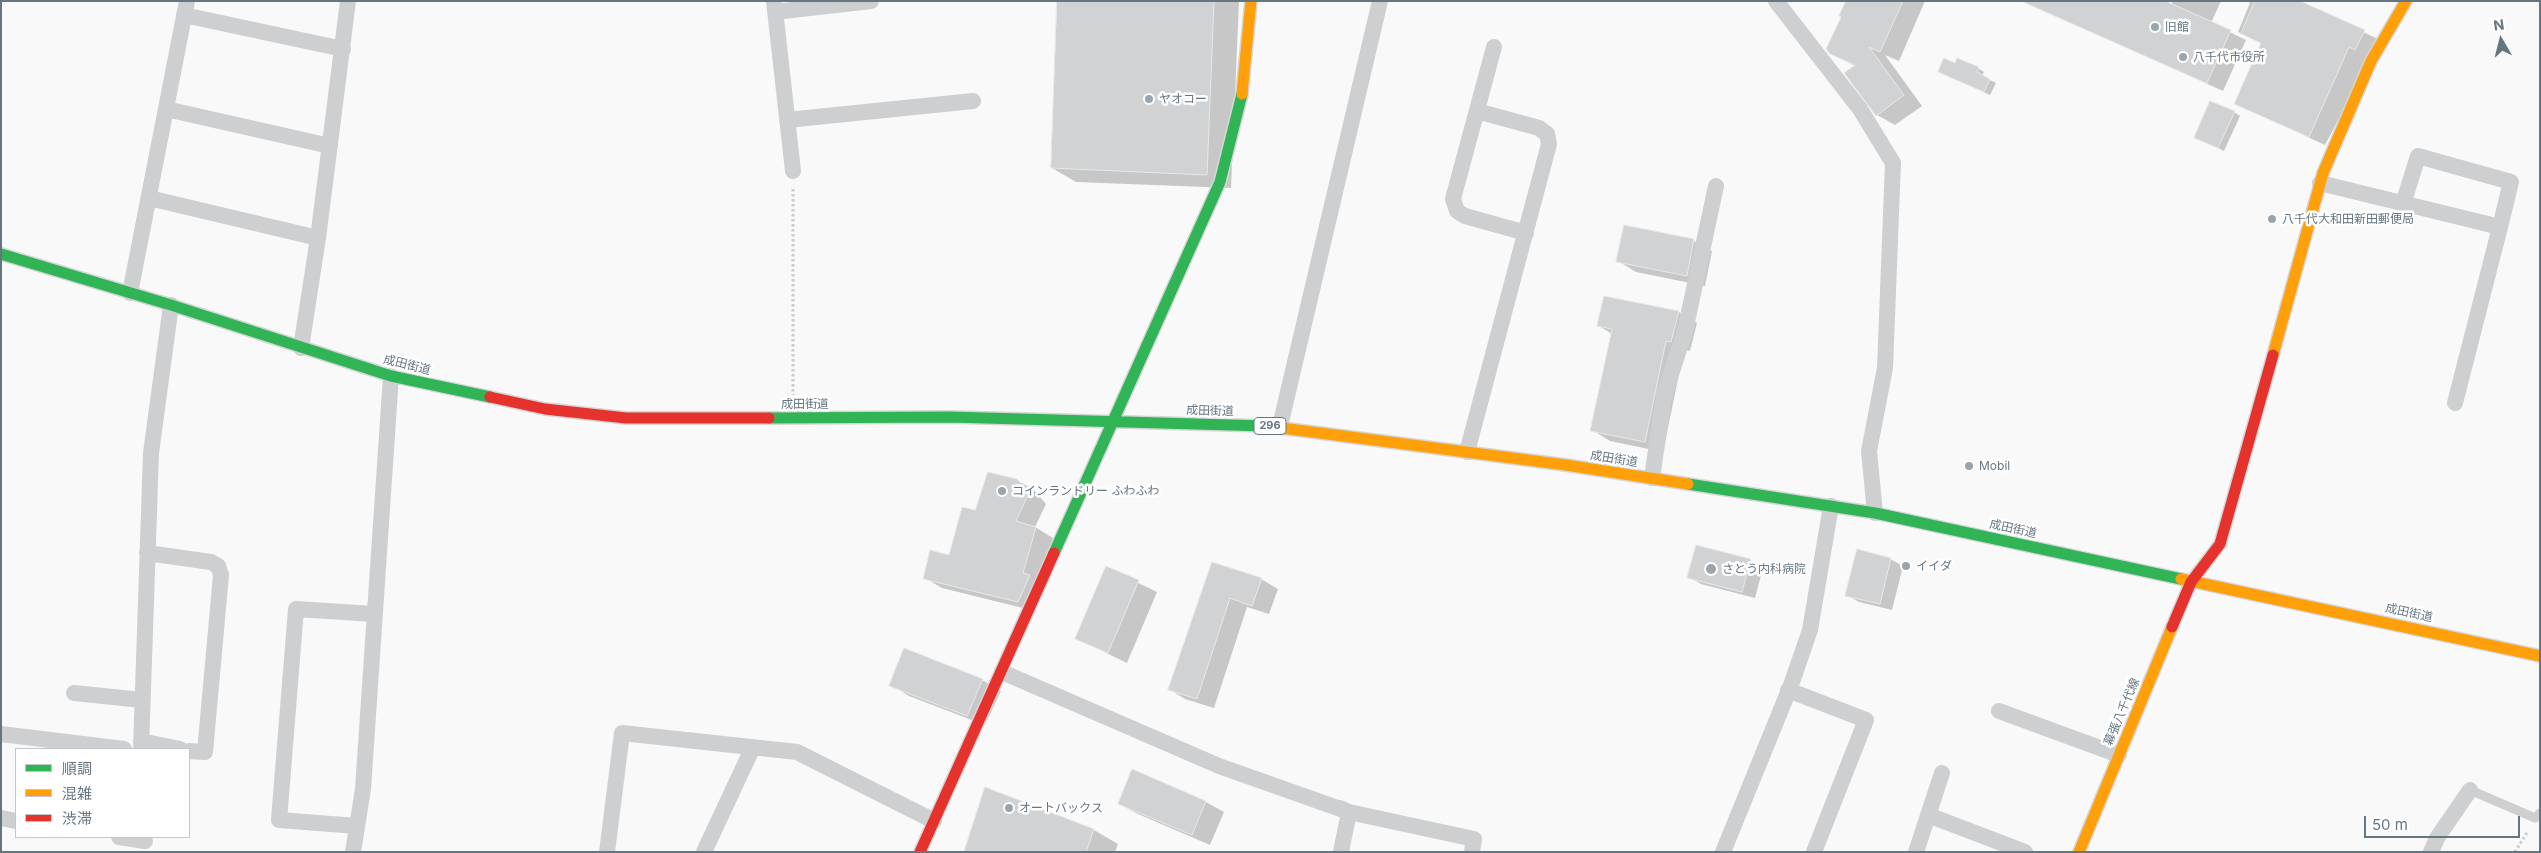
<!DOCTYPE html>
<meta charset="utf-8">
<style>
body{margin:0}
#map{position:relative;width:2541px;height:853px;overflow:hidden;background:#f9f9f9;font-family:Inter,"Noto Sans JP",sans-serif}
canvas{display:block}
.frame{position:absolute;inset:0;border:2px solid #657683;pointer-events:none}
.legend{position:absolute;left:15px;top:748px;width:175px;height:90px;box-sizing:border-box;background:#fff;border:1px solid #c1c8cd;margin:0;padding:6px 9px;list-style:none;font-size:15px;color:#657683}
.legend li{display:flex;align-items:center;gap:10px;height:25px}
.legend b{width:25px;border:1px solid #c1c8cd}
.north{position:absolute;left:2476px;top:15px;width:50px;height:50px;-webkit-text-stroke:4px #fff;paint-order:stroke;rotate:352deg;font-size:14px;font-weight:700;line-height:20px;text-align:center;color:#657683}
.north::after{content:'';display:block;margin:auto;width:18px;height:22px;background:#657683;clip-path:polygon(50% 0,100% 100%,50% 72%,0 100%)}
.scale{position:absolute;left:2364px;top:816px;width:156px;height:22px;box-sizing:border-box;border:2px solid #657683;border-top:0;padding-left:6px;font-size:15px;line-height:18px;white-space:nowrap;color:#657683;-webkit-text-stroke:4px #fff;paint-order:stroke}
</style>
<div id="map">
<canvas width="2541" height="853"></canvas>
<div class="frame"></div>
<ul class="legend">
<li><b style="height:6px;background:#30b455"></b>順調</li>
<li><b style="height:6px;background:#ff9f0a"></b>混雑</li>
<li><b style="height:6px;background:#e5322d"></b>渋滞</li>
</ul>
<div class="north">N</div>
<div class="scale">50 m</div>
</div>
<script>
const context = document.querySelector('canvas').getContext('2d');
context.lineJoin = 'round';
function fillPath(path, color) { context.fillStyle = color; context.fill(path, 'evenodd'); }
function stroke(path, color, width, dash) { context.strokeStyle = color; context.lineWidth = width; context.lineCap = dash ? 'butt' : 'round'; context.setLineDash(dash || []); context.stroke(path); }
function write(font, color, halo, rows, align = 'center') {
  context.font = font + ' Inter,"Noto Sans JP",sans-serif'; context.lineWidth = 5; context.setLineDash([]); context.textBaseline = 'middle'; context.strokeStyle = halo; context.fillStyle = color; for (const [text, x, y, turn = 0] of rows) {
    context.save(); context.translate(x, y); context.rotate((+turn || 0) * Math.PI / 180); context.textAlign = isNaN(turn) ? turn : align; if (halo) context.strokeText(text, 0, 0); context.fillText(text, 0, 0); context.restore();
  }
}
const shadow = new Path2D(`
 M1059 1 1239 2 1231 188 1076 182 1052 168Z
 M1848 1H1925L1899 61 1885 55 1922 106 1895 125 1877 115 1855 66 1830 53Z
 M2023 1 2171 5 2173 1H2221L2211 23 2246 40 2223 91Z
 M2247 1H2297L2380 40 2325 145 2236 104 2262 44 2238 32 2250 3Z
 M1978 68 1984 72 1982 76 1996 83 1990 95 1945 75Z
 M2234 112 2240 116 2224 151 2201 140Z
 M1625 226 1694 241 1712 251 1705 286 1636 272 1618 261Z
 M1679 312 1697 323 1690 351 1684 350 1663 452 1610 441 1592 430 1612 334 1599 326Z
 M1017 480 1035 491 1046 504 1035 527 1053 538 1035 611 942 588 925 578 950 557 976 512Z
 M1890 559 1903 566 1892 610 1859 602 1847 595Z
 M1750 560 1763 568 1755 598 1701 584 1689 577Z
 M1213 563 1261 579 1278 589 1269 614 1247 607 1214 708 1185 699 1169 689Z
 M1107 568 1157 592 1127 663 1077 639Z
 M905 650 982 680 1001 691 985 725 909 696 891 685Z
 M986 789 1094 830 1118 844 1115 852H965Z
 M1206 802 1224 812 1210 845 1138 814 1119 804Z`);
const building = new Path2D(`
 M1057 1H1214L1207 175 1051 168Z
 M1846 1H1903L1880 52 1869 47 1904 95 1876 116 1844 73 1855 65 1830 54 1826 49 1841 17 1839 16Z
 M2021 1H2165L2231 30 2207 83Z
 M2255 1H2300L2365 30 2355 50 2349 47 2309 137 2234 104 2261 43 2241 34Z
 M1944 58 1955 63 1957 58 1979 67 1977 72 1990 79 1984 92 1938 72Z
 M2210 101 2235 111 2218 148 2194 138Z
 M1624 225 1694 239 1687 276 1616 262Z
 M1604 296 1679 311 1671 342 1666 341 1645 442 1590 431 1612 329 1597 326Z
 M988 472 1017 479 1029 493 1016 521 1036 527 1023 573 1030 575 1018 602 923 579 930 550 949 555 962 507 975 510Z
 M1696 545 1751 559 1742 592 1687 578Z
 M1857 549 1891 558 1880 604 1845 596Z
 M1212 562 1262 578 1252 606 1230 598 1197 699 1168 690Z
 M1106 566 1139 580 1108 653 1075 639Z
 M904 648 983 679 967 716 889 686Z
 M1132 769 1206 801 1192 835 1118 804Z
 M985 787 1094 829 1086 852H964Z`);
const path = new Path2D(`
 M793 189V395
 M2515 852 2528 831`);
const lane = new Path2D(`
 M2470 790 2535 818 2540 813`);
const street = new Path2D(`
 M774 1 793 171
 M1776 1 1860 109 1893 163 1885 368 1869 451 1875 513
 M775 12 871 1
 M184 15 343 49
 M1494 47 1453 199 1457 211 1465 216 1526 233
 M166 109 330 146
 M787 120 973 101
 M2320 183 2500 227 2455 403
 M149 198 318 238
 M2403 204 2418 156 2511 182 2500 227
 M130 293 187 1
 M301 348 318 238 348 1
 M1280 426 1380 1
 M1467 452 1549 144 1547 134 1539 128 1477 111
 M1652 478 1664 396 1685 331 1716 186
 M147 553 211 562 218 566 221 575 205 752 189 751
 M1002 672 1219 766 1349 812 1474 839 1472 852
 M1788 690 1866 720 1814 852
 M74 693 142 700
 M1999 711 2119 755
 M1 734 124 749
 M141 741 180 749
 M141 749 151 453 171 305
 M1340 808 1349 812 1341 852
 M1928 815 2025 852
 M1 818 16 821
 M357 826 279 820 296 609 374 614
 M119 837 145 841
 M353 852 363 789 391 376
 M607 852 622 733 797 752 934 821
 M704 852 753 747
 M1723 852 1791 685 1810 630 1831 506
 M1916 852 1942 773
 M2431 852 2437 838 2470 790`);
const fast = new Path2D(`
 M1 254 171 305 391 376 490 397
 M769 418 950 417 1266 426
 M1688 484 1875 513 2181 579
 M1054 553 1220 182 1242 94`);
const slow = new Path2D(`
 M1242 94 1251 1
 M2273 355 2323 173 2371 61 2406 1
 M1266 426 1566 465 1688 484
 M2181 579 2540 656
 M2079 852 2172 627`);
const jam = new Path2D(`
 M490 397 545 409 626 418H769
 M2172 627 2191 582 2220 544 2273 355
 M920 852 1054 553`);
const markers = [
 [2155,27,5,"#99a4ac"],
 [2183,57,5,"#99a4ac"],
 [1149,99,5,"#99a4ac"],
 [2272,219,5,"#99a4ac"],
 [1969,466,5,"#99a4ac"],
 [1002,491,5,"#99a4ac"],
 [1906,566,5,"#99a4ac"],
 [1711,569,6,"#99a4ac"],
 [1009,808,5,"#99a4ac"]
];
const shields = [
 [1270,426,32]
];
const shieldNames = [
 ["296",1270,426]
];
const poiNames = [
 ["旧館",2165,27],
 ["八千代市役所",2193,57],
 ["ヤオコー",1159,99],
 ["八千代大和田新田郵便局",2282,219],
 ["Mobil",1979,466],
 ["コインランドリー ふわふわ",1012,491],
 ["イイダ",1916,566],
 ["さとう内科病院",1722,569],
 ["オートバックス",1019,808]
];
const streetNames = [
 ["成田街道",407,365,14],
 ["成田街道",805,404],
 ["成田街道",1210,411,2],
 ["成田街道",1614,459,9],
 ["成田街道",2013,529,12],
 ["成田街道",2409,613,12],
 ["幕張八千代線",2122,712,-67]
];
fillPath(shadow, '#0003');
fillPath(building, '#d0d2d3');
stroke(building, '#e8e8e8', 1);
stroke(fast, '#d5d6d7', 14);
stroke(slow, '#d5d6d7', 14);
stroke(jam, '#d5d6d7', 14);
stroke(path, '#cbcccd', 3, [2.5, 2.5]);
stroke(lane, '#cecfd0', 9);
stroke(street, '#cecfd0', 16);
stroke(fast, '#30b455', 11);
stroke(slow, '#ff9f0a', 11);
stroke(jam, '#e5322d', 11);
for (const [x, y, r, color] of markers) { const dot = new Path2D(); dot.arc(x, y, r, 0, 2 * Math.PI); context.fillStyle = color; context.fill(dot); stroke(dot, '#fff', 2); }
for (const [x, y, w] of shields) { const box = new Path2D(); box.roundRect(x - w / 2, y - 8.5, w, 17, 4); context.fillStyle = '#fff'; context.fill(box); stroke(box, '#657683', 1); }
write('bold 11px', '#657683', null, shieldNames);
write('12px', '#657683', '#fff', poiNames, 'left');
write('12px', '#657683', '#fff', streetNames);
</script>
